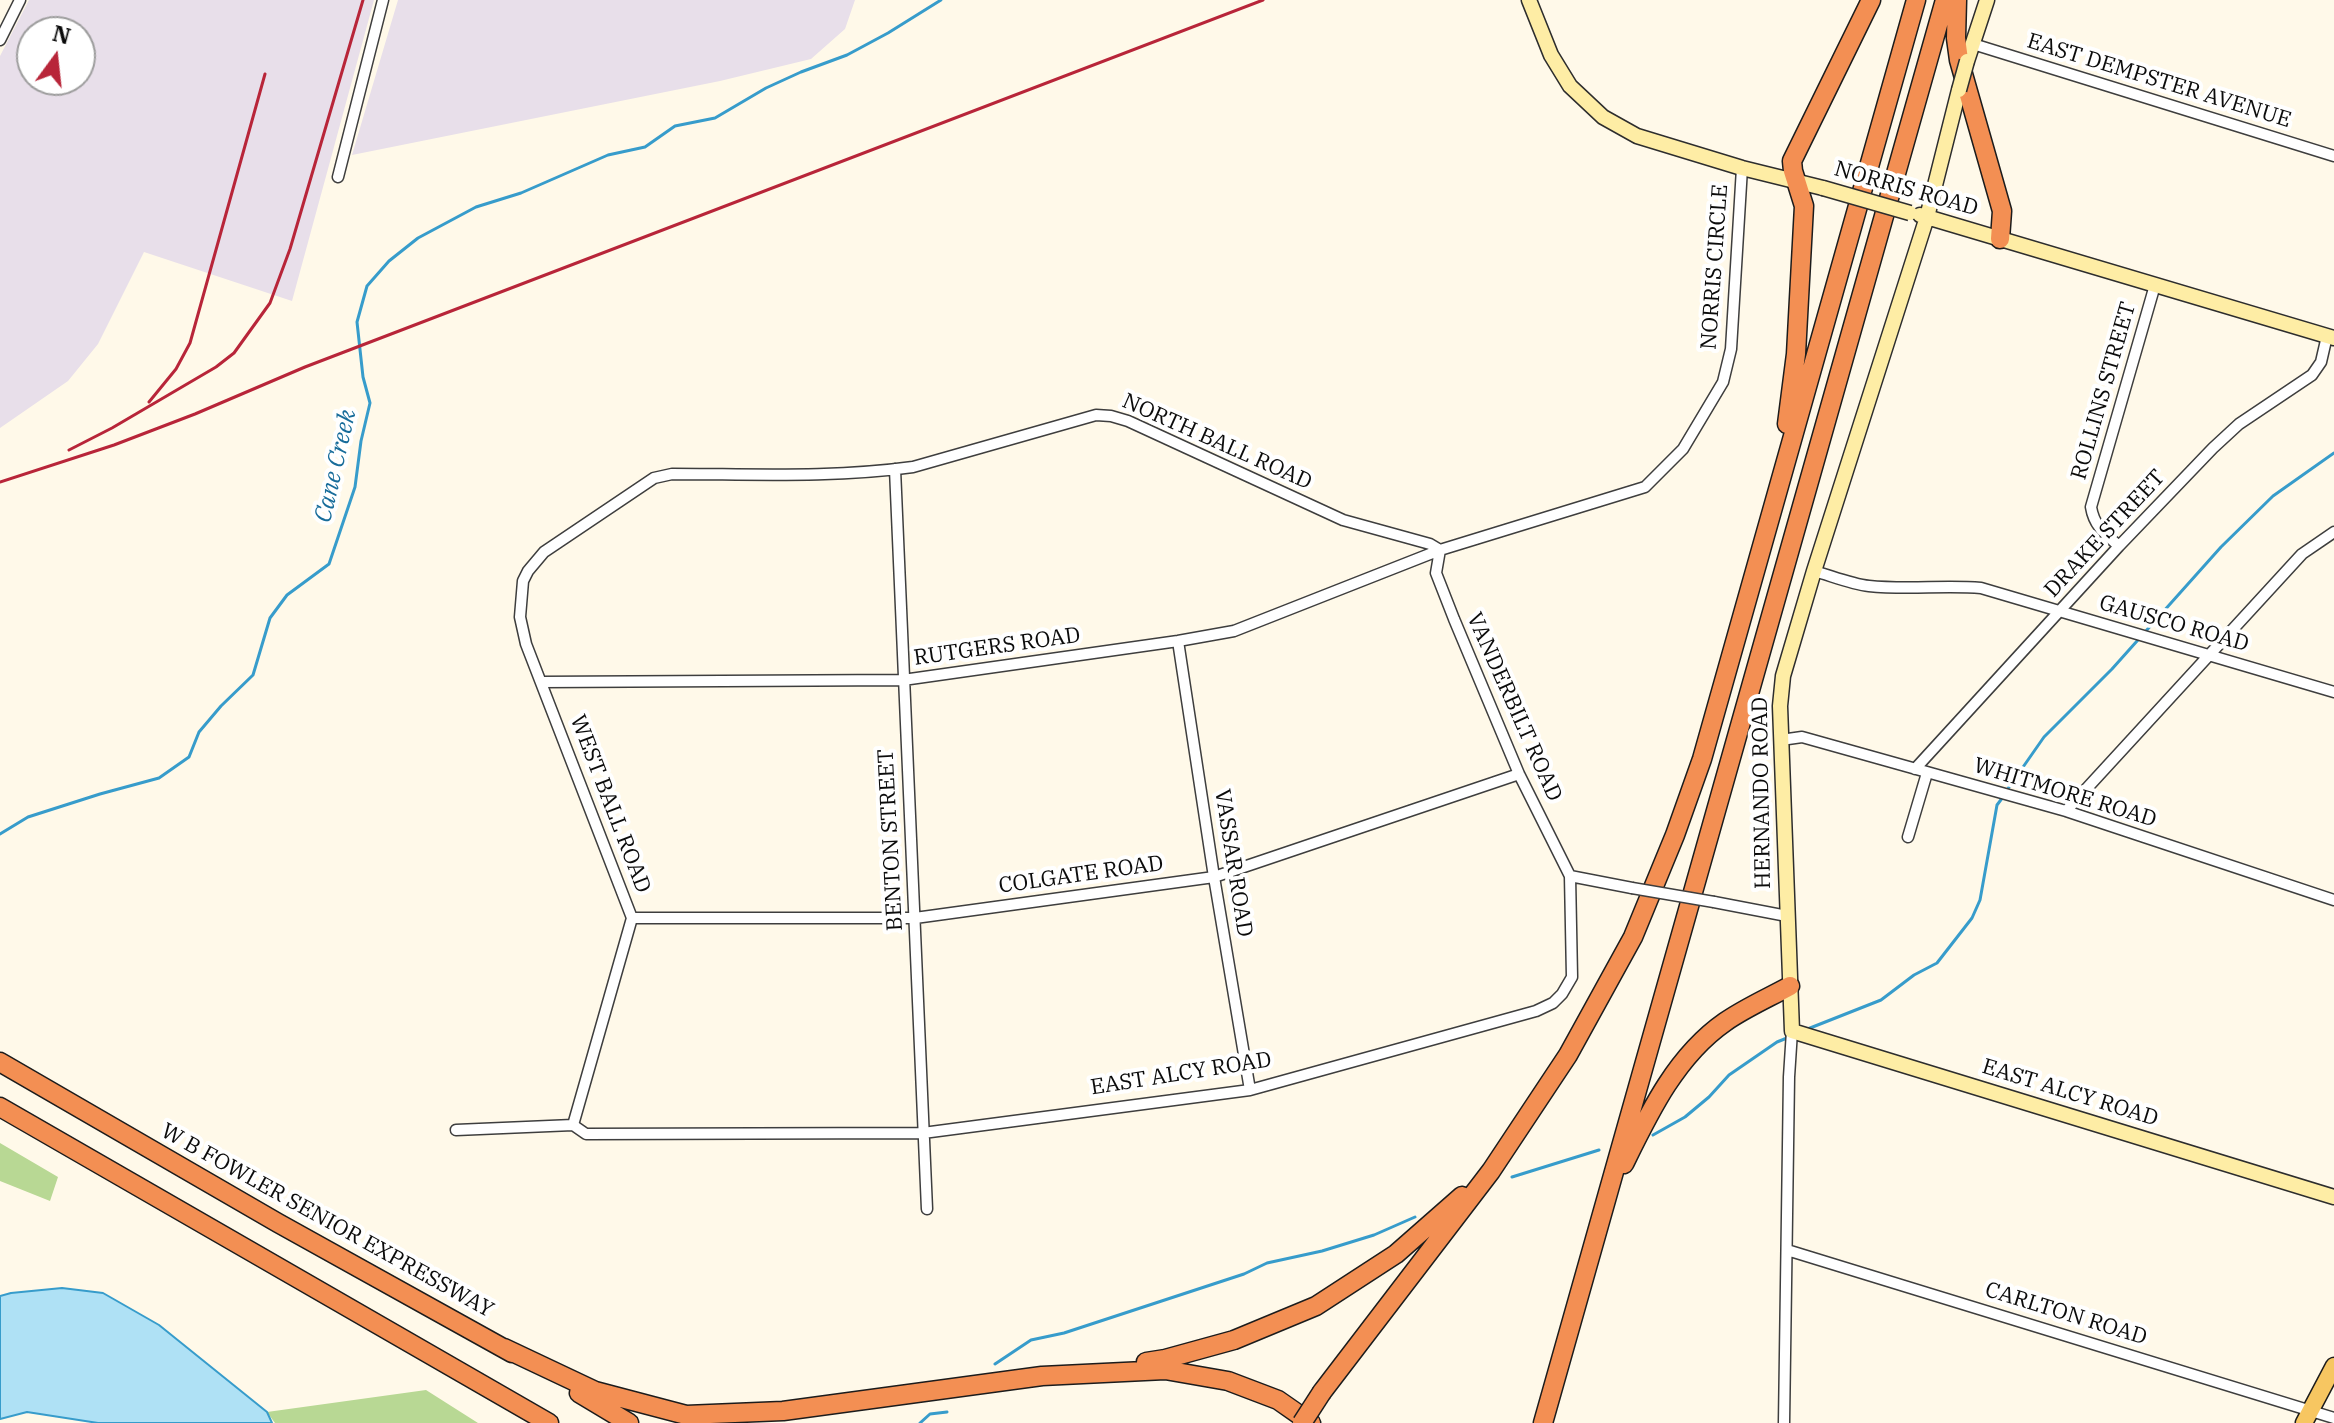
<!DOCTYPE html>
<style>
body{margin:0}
#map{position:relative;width:2334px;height:1423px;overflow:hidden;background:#fff9e9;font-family:"IBM Plex Serif",serif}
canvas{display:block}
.north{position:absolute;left:16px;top:16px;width:80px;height:80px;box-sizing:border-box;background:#fff;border:2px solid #9d9d9d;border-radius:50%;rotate:15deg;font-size:22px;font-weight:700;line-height:32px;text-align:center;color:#0b0b0b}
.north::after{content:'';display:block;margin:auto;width:28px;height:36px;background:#b82539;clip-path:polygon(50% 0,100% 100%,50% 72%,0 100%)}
</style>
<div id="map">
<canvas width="2334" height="1423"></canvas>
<div class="north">N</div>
</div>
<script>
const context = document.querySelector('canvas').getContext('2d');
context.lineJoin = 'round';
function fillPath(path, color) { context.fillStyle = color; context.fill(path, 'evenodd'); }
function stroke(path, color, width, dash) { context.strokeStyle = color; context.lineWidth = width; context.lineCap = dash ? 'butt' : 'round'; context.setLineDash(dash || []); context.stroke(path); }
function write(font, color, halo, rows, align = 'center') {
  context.font = font + ' "IBM Plex Serif",serif'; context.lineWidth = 8; context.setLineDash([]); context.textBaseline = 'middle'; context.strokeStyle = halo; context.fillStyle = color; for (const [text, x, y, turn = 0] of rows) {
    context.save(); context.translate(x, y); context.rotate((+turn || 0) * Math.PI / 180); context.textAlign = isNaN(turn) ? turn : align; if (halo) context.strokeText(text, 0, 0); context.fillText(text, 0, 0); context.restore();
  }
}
const industrial = new Path2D(`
 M29 0H374L292 301 144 252 98 344 68 381 0 428V56ZM32 32H80V80H32Z
 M398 0H855L845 29 811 59 720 81 352 155Z`);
const forest = new Path2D(`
 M0 1143 58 1177 50 1201 0 1181Z
 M426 1390 478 1423H275L267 1412Z`);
const water = new Path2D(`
 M62 1288 103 1293 159 1325 267 1412 272 1423H98L27 1412 0 1419V1296L11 1293Z`);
const stream = new Path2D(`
 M2007 790 2044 737 2112 669 2221 547 2273 496 2334 453
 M0 834 28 817 100 794 159 778 189 757 199 732 221 706 253 675 270 618 287 595 329 564 355 487 361 441 370 403 363 377 357 322 367 286 389 261 418 238 476 207 521 193 608 155 645 147 675 126 715 118 766 88 801 72 847 55 888 33 941 0
 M1805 1030 1881 1000 1914 975 1937 963 1972 918 1980 900 1997 805 2003 797
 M1653 1135 1685 1117 1709 1097 1729 1075 1777 1042 1787 1038
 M1512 1177 1599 1150
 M995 1364 1031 1340 1064 1333 1244 1274 1267 1263 1322 1251 1374 1235 1415 1217
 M920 1423 930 1414 947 1412`);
const street = new Path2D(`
 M0 40 20 0
 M1973 44 2334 156
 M338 177 383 0
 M895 469 927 1209
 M2119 546C2105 534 2094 526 2091 507L2155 285
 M1814 571C1832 576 1851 584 1869 586 1906 590 1944 585 1981 588L2334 692
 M1178 641 1214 877 1250 1090
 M542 682 903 680 1178 641 1234 631 1440 550
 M1781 740 1802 737 2066 811 2334 900
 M1915 769 2119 546 2213 448 2239 424 2312 375 2321 362 2327 336
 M2066 811 2302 554 2334 532
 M1908 837 1927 773
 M1570 876 1632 888
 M1714 902 1787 916
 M632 918H915L1214 877 1519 774
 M573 1125 632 918 526 644 520 617 523 581 528 571 544 552 654 478 672 474C752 474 833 478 913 467L1096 415 1111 416 1128 421 1343 520 1430 544 1440 550 1645 487 1683 449 1723 382 1731 349 1742 168
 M456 1130 573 1125 586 1134 923 1133 1250 1090 1536 1011 1553 1003 1562 994 1572 977 1570 876 1519 774 1454 619 1436 573 1440 550
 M1787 1250 2334 1418
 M1784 1423 1789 1077 1792 1031`);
const secondary = new Path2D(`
 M1529 0 1551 55 1570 86 1603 117 1637 136 1742 168 1823 188
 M1967 61 1987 0
 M1959 90 1927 217 1814 571 1783 676 1780 706 1792 1031 2334 1197
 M1920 215 2334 338`);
const primary = new Path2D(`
 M2304 1423 2334 1366`);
const highway = new Path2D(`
 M1957 0 1956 38 1959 60 2002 211 2000 239
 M1787 424 1796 354 1804 206 1793 171 1792 161 1871 0
 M0 1062 278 1223 512 1353
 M0 1107 549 1423
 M1624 1164C1649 1113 1676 1056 1725 1022 1745 1008 1768 998 1790 986
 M504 1348 595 1391 686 1415 783 1411 1042 1376 1165 1370 1228 1381 1278 1400 1311 1423
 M1146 1362 1165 1359 1234 1340 1316 1306 1396 1254 1462 1196
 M1322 1392 1491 1171 1568 1055 1633 937 1675 835 1702 759 1916 0
 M579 1393 629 1423
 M1543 1423 1945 0`);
const rail = new Path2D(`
 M149 402 176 369 190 343 265 74
 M69 450 112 428 216 367 234 353 270 303 290 249 363 0
 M0 482 114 445 195 414 305 367 1263 0`);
const streetBridge = new Path2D(`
 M1632 888 1714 902`);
const secondaryBridge = new Path2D(`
 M1959 90 1967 61
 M1823 188 1910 213`);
const highwayBridge = new Path2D(`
 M1302 1423 1322 1392`);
const streetNames = [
 ["EAST DEMPSTER AVENUE",2159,81,17],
 ["NORRIS ROAD",1906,189,16],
 ["NORRIS CIRCLE",1715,267,-86],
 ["ROLLINS STREET",2104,391,-74],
 ["NORTH BALL ROAD",1217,442,24],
 ["DRAKE STREET",2105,534,-47],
 ["GAUSCO ROAD",2174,624,16],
 ["RUTGERS ROAD",997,647,-8],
 ["VANDERBILT ROAD",1514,707,66],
 ["HERNANDO ROAD",1762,793,-91],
 ["WHITMORE ROAD",2065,793,17],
 ["WEST BALL ROAD",610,804,69],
 ["BENTON STREET",891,840,-93],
 ["VASSAR ROAD",1233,863,81],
 ["COLGATE ROAD",1081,875,-8],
 ["EAST ALCY ROAD",1181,1074,-9],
 ["EAST ALCY ROAD",2070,1093,17],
 ["W B FOWLER SENIOR EXPRESSWAY",327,1221,29],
 ["CARLTON ROAD",2066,1314,17]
];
const waterNames = [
 ["Cane Creek",336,466,-77]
];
fillPath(industrial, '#e8dfea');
fillPath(forest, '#b8d894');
fillPath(water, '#afe1f5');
stroke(water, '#379ccb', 2);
stroke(stream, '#379ccb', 3);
stroke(street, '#3e3e3e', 13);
stroke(secondary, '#2d2d2d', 17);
stroke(primary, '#1c1c1c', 19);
stroke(highway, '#1c1c1c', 21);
stroke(street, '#fff', 10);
stroke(secondary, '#feeda5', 14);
stroke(primary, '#f7c661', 16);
stroke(highway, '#f38f53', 18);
stroke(rail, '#b82539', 3);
stroke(streetBridge, '#3e3e3e', 13, []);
stroke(secondaryBridge, '#2d2d2d', 17, []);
stroke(highwayBridge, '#1c1c1c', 21, []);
stroke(streetBridge, '#fff', 10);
stroke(secondaryBridge, '#feeda5', 14);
stroke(highwayBridge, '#f38f53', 18);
write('22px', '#0b0b0b', '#fff', streetNames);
write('italic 24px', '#176c9a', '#fff', waterNames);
</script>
